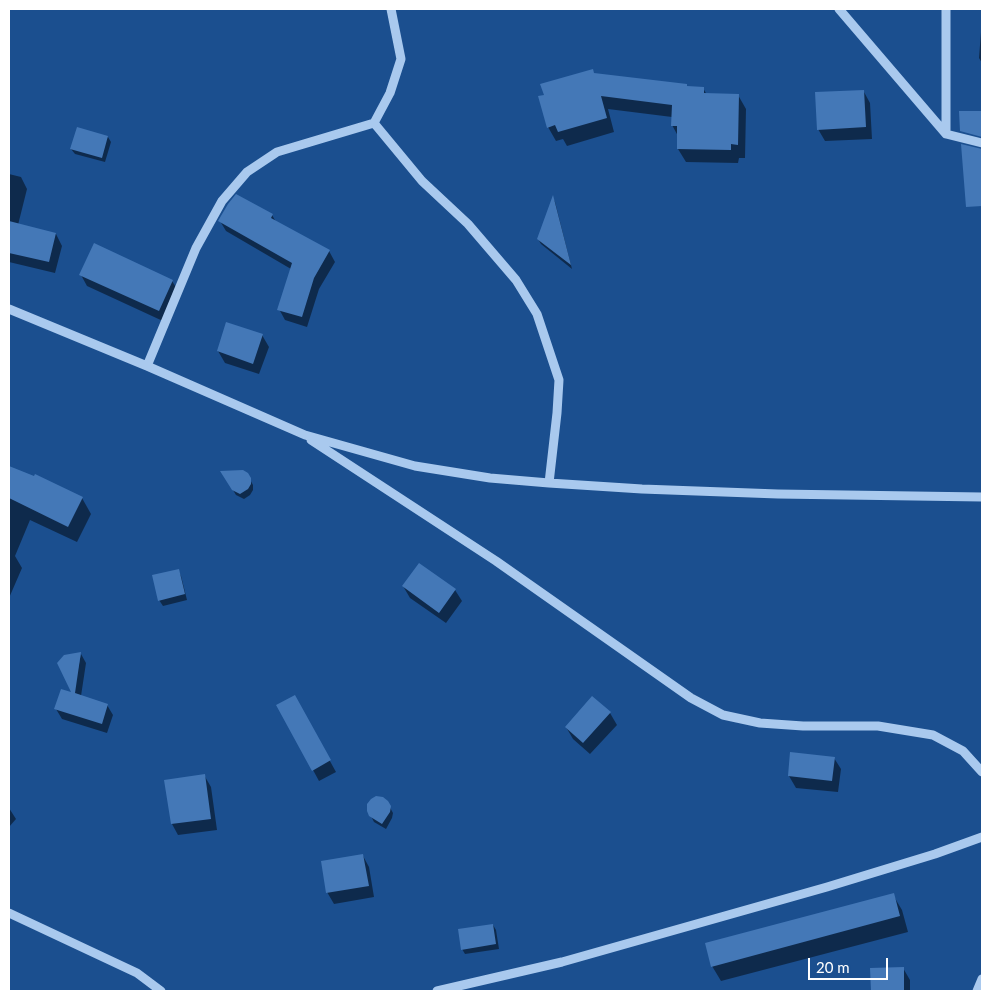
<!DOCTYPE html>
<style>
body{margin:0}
#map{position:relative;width:991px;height:1000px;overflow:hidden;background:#1b4f8f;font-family:Lato,sans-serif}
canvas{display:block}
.frame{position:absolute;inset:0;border:10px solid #fff;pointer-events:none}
.scale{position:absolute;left:808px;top:958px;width:80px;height:22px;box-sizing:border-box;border:2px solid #fff;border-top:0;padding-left:6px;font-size:15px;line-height:18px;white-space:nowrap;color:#fff;-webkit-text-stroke:4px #1b4f8f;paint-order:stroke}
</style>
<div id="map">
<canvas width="991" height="1000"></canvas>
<div class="frame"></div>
<div class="scale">20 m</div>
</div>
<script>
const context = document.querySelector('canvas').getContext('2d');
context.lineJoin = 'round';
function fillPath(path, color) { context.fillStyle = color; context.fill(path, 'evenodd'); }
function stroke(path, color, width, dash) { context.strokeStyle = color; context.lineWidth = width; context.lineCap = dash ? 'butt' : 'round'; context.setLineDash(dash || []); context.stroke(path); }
const shadow = new Path2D(`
 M982 19V63L979 58Z
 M595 75 687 88H703L707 95H738L746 109 745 158H739L738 163 686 162 678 149V136L672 125V117L608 109 614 132 567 146 563 139 556 141 548 127Z
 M864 92 870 103 872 139 825 141 818 129Z
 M108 137 111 142 105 162 75 154 71 149Z
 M9 174 21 177 27 189 18 225 56 234 62 246 55 273 9 262Z
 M553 198 555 202 572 269 541 244 538 239Z
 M272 215 276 222 329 251 335 262 319 289 307 327 285 320 279 309 291 269 226 231 220 221Z
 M81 275 172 281 179 292 165 322 87 286Z
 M262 335 269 347 259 374 225 363 218 351Z
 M9 467 82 498 91 514 77 542 30 520 15 556 22 568 9 598Z
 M222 472 247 474 253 485V490L250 495 244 499 236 495Z
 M178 570 181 576 187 600 163 606 159 600Z
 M403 586 455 590 462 601 446 623 410 598Z
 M81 654 86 663 81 696 107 705 113 715 107 733 62 719 56 709 73 694Z
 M294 696 336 772 319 781 313 770Z
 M592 698 610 713 617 725 590 754 573 739 566 727Z
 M834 758 841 769 838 792 796 788 789 776Z
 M204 775 211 787 217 830 178 835 172 824Z
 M387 802 393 813 392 818 386 829 374 822 368 810Z
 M9 808 16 819 9 827Z
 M363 856 369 867 374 897 334 904 327 892Z
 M893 895 902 910 908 932 721 981 712 966Z
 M493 925 496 930 499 949 465 954 462 949Z
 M903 968 910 980V991H872V969Z`);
const building = new Path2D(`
 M593 69 594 73 687 84V86L704 87V93L739 94 738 145 731 144V150L677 149V126H671L672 105 601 96 607 118 558 132 555 125 547 128 538 96 544 95 540 84Z
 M864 90 866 127 817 130 815 92Z
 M959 111H982V137L960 131Z
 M77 127 108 136 102 158 70 149Z
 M961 144 982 149V206L966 207Z
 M236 194 273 214 271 218 330 250 314 278 302 317 277 310 292 263 218 221 228 204Z
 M553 195 571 265 537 239Z
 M9 221 56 233 49 262 9 253Z
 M94 243 173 280 159 311 79 275Z
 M226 322 263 334 253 364 217 351Z
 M9 466 34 476 35 474 83 497 68 527 9 498Z
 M243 470 248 473 251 478V484L248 489 240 494 232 490 220 471Z
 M419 563 456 589 439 613 402 586Z
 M179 569 185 594 158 601 152 575Z
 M81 652 75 693 108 704 102 724 54 709 61 689 71 692 57 663 64 655Z
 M295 695 331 760 312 771 276 705Z
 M592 696 611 712 583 743 565 727Z
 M790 752 835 757 832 781 788 776Z
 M205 774 211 819 171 824 164 780Z
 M376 796 383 797 388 801 391 806 390 812 382 824 369 816 367 811V804L371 799Z
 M363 854 369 886 326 893 321 861Z
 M894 893 900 916 711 967 705 943Z
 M493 924 496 944 461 950 458 929Z
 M904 967V991H871L870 968Z`);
const minor = new Path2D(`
 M391 9 401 59 390 93 374 123 422 181 468 224 516 280 537 314 559 380 557 413 549 483
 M839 9 946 134 982 143
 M946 9V134
 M9 309 147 366 305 435 415 466 490 478 549 483 642 489 778 494 982 497
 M147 366 196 248 222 201 247 172 277 152 374 123
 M311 440 496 561 691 698 723 715 760 723 803 726H878L933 735 963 751 982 772
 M9 913 137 973 161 991
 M437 991 562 962 827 887 935 854 982 837
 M977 991 982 979`);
fillPath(shadow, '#0007');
fillPath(building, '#4478b7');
stroke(minor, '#a9c9ee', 9);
</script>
